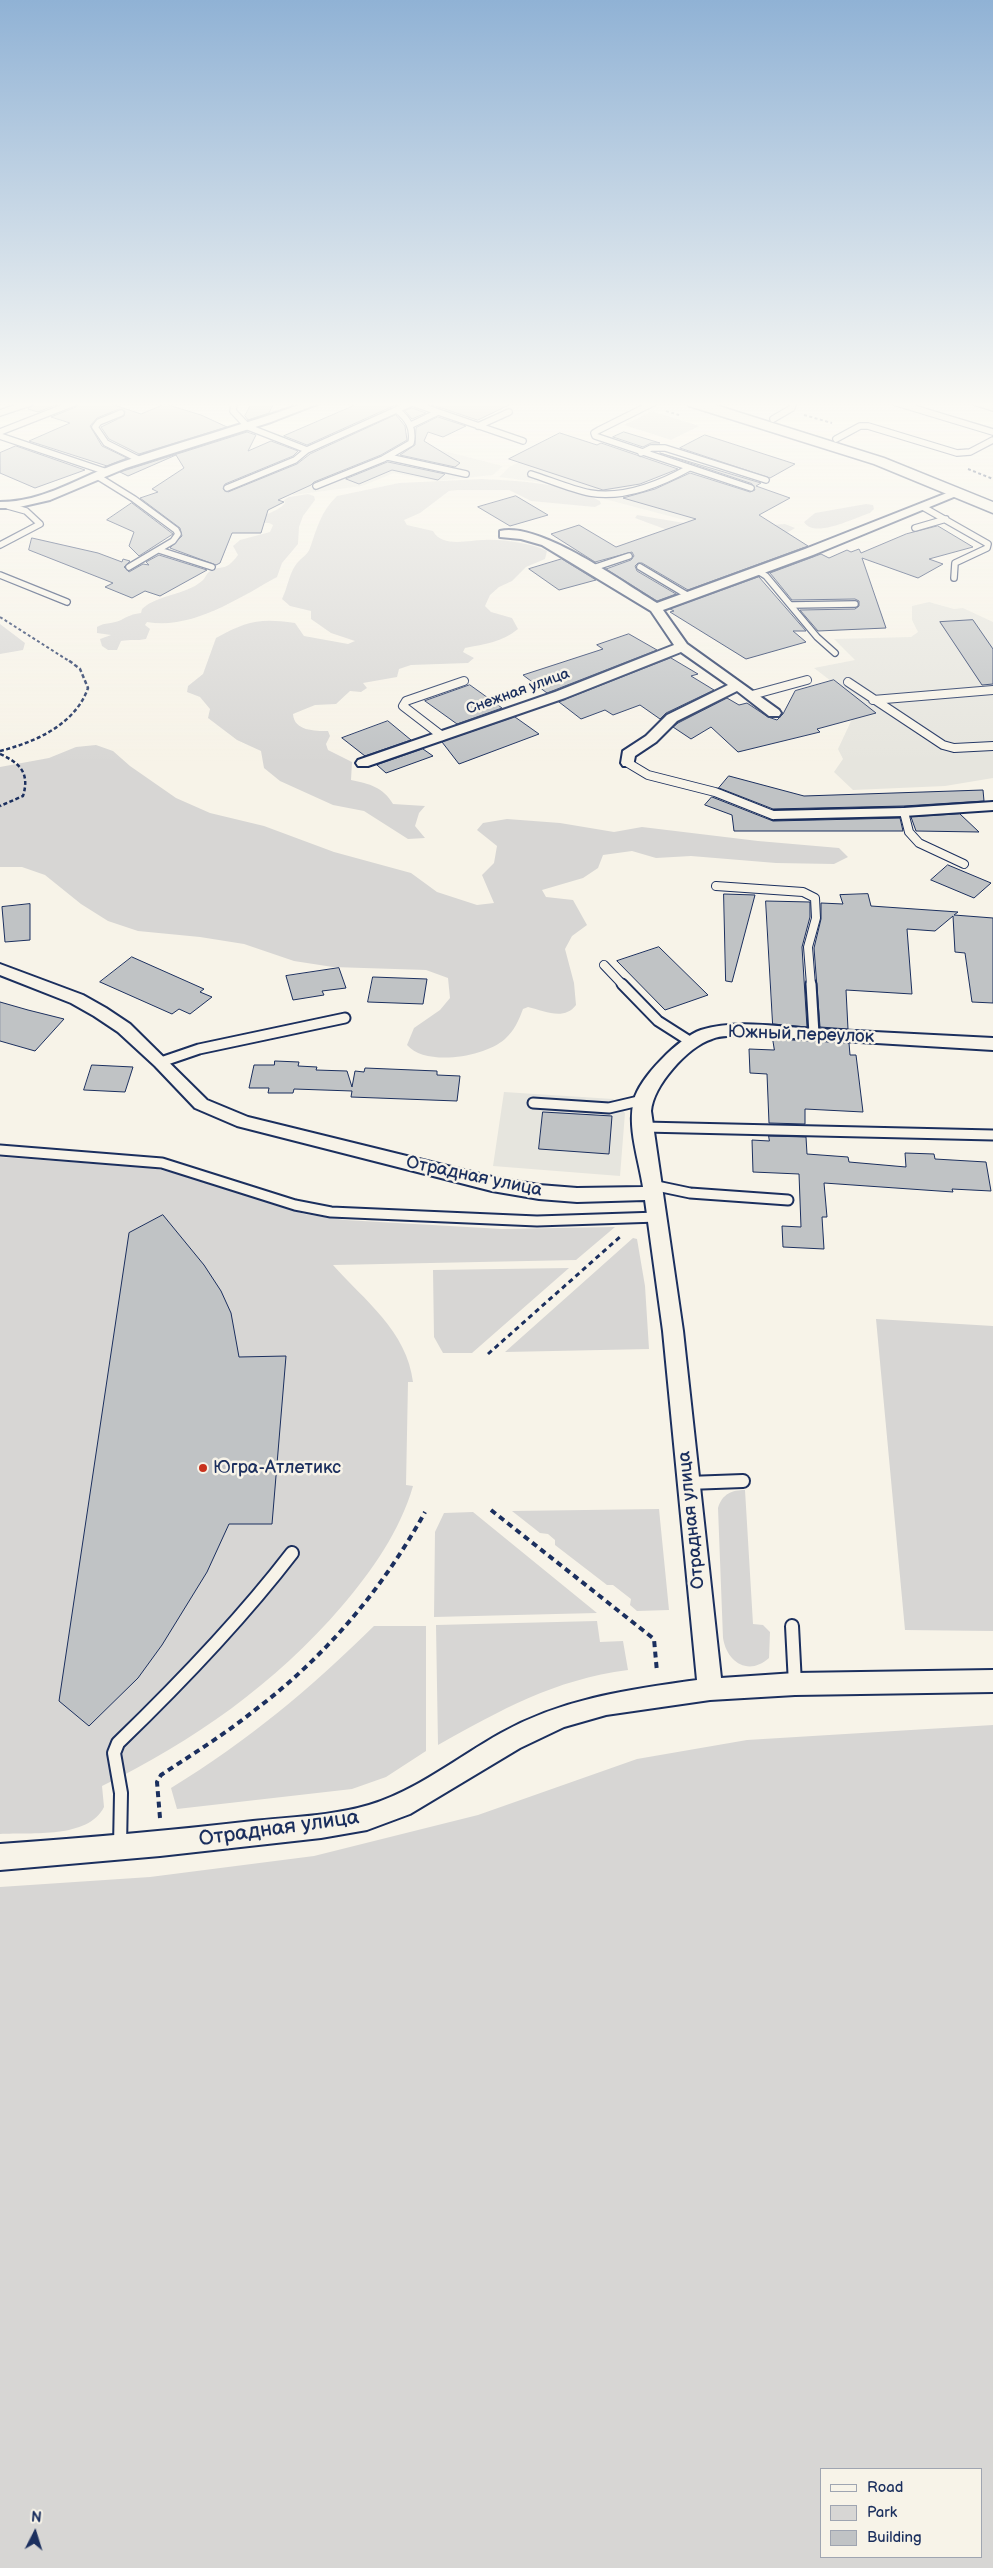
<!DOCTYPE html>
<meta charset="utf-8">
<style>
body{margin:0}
#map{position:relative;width:993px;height:2568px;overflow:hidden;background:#f7f3e8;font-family:"Balsamiq Sans",sans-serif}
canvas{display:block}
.legend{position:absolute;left:820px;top:2468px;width:162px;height:90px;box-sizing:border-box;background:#f7f3e8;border:1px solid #9fa5b1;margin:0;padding:6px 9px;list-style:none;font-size:15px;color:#1b2f5e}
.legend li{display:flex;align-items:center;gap:10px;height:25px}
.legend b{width:25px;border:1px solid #9fa5b1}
.north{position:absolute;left:10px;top:2508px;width:50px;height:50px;-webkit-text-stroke:4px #f7f3e8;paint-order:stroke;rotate:5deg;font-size:14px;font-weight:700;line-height:20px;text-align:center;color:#1b2f5e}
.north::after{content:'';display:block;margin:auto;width:18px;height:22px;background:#1b2f5e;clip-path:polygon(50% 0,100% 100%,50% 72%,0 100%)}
</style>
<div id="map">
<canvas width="993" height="2568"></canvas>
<ul class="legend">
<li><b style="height:6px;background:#f7f3e8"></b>Road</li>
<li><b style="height:14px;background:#d7d6d4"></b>Park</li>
<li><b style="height:14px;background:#c0c3c5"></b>Building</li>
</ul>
<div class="north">N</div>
</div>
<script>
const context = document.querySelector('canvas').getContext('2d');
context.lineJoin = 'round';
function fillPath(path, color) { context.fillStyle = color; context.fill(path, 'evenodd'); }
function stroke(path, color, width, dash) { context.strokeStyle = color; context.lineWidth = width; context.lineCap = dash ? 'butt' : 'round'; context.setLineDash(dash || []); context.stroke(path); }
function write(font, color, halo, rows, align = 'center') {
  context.font = font + ' "Balsamiq Sans",sans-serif'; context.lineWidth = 5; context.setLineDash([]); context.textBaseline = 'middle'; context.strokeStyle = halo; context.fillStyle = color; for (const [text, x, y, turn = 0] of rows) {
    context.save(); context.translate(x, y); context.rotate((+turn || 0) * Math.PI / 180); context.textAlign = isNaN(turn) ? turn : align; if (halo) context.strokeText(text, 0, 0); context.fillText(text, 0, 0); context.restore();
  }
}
const built = new Path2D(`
 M386 436 503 466 493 475 436 481 394 473 362 486 294 495 256 478 275 471 293 479Z
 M523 460 627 483 641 492 722 515 707 526 544 483 499 477 509 467Z
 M929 602 954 609 963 608 993 622V778L945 786 853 790 834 772 843 759 838 749 852 719 823 695 831 681 814 668 855 660 834 639 911 637 918 632 912 620V606Z
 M504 1092 613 1099 625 1113 620 1176 493 1166Z`);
const green = new Path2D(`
 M652 411 699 426 671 440 624 425Z
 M482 479C520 481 566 483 600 501L601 504 595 507 531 501 509 490H458L449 491 420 513 404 520 407 525 433 531C442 548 469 540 484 540 503 539 530 543 547 551L545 559 526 567 512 581 499 587 490 595 485 606 491 612 512 618 518 629C502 642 485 644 465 648L463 652 474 658 468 663 411 665 399 669 397 677 363 683 367 688 361 692 350 691 336 704 315 705 293 714C294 731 315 731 328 731L330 736 326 744 328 750 352 762 351 780C370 784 383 787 393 804L425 806 419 813 415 826 425 838 408 839 364 811 333 805 280 781 264 768 261 751 237 740 208 718 210 709 200 697 187 692 188 686 203 674 216 638C247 621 259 618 295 623L304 636 348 644 355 641 331 633 311 619V611L290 606 282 599C287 589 289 575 295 566 299 559 308 555 310 548 317 528 321 511 337 496L399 483Z
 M308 494 314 496 315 500 303 516 299 527 298 544 282 563 277 577C239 598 192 630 147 622L145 625 150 629 146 639C137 641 130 639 121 641L117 650H108L102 646 100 639 111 635 97 633V627C105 622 113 624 121 620 129 616 132 614 141 613L142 609C158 594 184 596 202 581 205 579 206 574 209 572 222 563 224 574 238 555L233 546 240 540 270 532 273 525 269 523 249 522C260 515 277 513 285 503L284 500 289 497Z
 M866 504 873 505 874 509 870 513C854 518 814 539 804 522L815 513Z
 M637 515 696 525 760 526 785 524 795 528 782 536 670 531 635 518Z
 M0 624 25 643 23 650 0 654Z
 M96 745 113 751 130 766 176 798 210 813 264 826 334 852 411 873 437 892 477 905 494 903 482 875 494 863 497 846 477 830 483 823 507 819 560 823 614 832 642 827 758 841 839 848 848 857 834 864 776 863 691 856 656 858 632 851 603 855 598 868 583 878 542 890 546 897 573 900 587 925 572 936 565 949 574 983 576 1005C564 1021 545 1011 528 1007L523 1009C519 1020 514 1031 505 1039 485 1057 426 1067 407 1045L414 1028 440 1010 450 998 448 978 426 970 333 967 294 961 244 944 200 937 138 931 108 921 81 904 45 875 22 867H0V767L49 758 76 747Z
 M0 1157 154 1168 211 1183 304 1214 345 1220 502 1229 615 1227 576 1260 333 1265C364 1300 407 1331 413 1382H408L406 1485 413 1486C400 1531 372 1571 342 1606 275 1684 194 1741 102 1786L104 1807C88 1839 32 1832 0 1834Z
 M633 1238 637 1239 645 1286 649 1349 505 1352Z
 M569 1268 472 1353H443L434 1337 433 1270Z
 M876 1319 993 1326V1631L905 1630Z
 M745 1490 753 1624 763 1625 770 1632 769 1658C749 1676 727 1663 723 1638L718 1508C722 1494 732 1490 745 1490Z
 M659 1509 669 1610 637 1611 630 1605 631 1599 613 1585H607L555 1545V1540L548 1534 540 1533 512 1511Z
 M473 1512 597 1613 434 1617 435 1532 444 1513Z
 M597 1621 600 1642 623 1641 628 1670C553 1680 503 1709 438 1745L436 1625Z
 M374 1626H426V1751L386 1777 352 1789 177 1809 171 1788C249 1740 309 1690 374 1626Z
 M993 1725V2568H0V1887L150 1877 314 1856 478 1815 637 1759 747 1740ZM982 2469V2557H822V2469Z`);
const building = new Path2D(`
 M35 403H60L38 412 28 409Z
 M79 403H108L141 414 165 404 201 415 227 427 139 454 109 439 101 427 124 416 125 411 119 409 97 418 90 426 102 446 127 458 107 466 29 441 70 423 51 417 76 407Z
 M252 403H274L269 413 248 420 245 416Z
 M360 403H400L307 445 284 436Z
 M427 403H513L478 420Z
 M412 408 426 413 412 419 405 411Z
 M396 415 405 426 407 440 381 455 314 482 311 485 278 500 284 502 268 510 261 533H232L220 563 216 565 170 548 182 536 180 528 140 498 158 492 152 489 184 468 176 455 128 476 120 472 247 432 256 435 248 451 271 441 298 451 293 456 225 484 223 489 228 492 297 464 310 454Z
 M438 417 466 426 443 437 428 432 424 441 460 463 455 467 400 455 415 445 416 428Z
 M624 432 660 443H651L643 447 613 437Z
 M560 433 597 445 601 443 678 469 640 484 603 490 509 459Z
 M705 435 795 464 770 478 680 448Z
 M16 446 85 470 35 488 0 473V453Z
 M660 453 761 483 756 486 790 498 759 515 808 546 688 590 642 563H638L635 566 637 571 676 594 657 601 606 569 631 560 634 556 632 552 595 562 551 534 579 525 616 547 696 519 623 498 655 489 690 473 750 492 755 490 752 484Z
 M388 462 445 474 438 480 392 470 359 484 346 479Z
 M516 496 548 515 510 526 478 507Z
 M132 503 173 534 139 556 129 546 134 532 107 520Z
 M938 526 973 547 929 559 943 564 918 578 862 558 886 628 818 631 800 610 855 609 859 606V601L855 599 792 600 770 573 821 554 829 558 847 550 851 552 859 549 861 553 906 534Z
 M32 538 98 553 122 562 123 559 130 561 124 567 129 572 143 564 149 565 146 562 159 555 207 570 160 596 145 591 132 598 105 587 113 583 29 550Z
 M562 559 596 580 559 590 529 569Z
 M759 577 806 631H793L806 642 746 659 670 612 674 611 670 609Z
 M973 620 993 649V684L982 685 940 622Z
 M629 634 657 650 547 693 523 675 603 649 597 645Z
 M671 658 698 674 691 676 714 690 666 713 660 719 640 705 613 715 605 710 581 719 559 702Z
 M834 680 876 713 817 729 820 732 738 752 711 727 691 739 673 727 678 723 727 698 739 705 747 703 768 717 777 720 783 714 795 691Z
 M470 685 502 708 457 724 425 701Z
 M515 717 539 734 459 764 442 742Z
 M388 721 411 740 365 756 342 738Z
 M423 749 433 756 386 773 377 765Z
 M729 776 804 796 983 790 984 801 904 806 773 809 719 788Z
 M712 797 773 821 900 818 903 831H734L732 815 705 805Z
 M960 814 979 832 916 831 911 817Z
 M948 865 991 883 974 898 931 880Z
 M724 894 755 895 732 982 726 981Z
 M868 894 871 906 958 912 954 915 993 918V1003L972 1002 965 953 955 952 953 916 935 931 907 929 912 994 846 990 848 1029 820 1027 814 948 821 919V903L843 904 840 895Z
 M766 901 810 902V917L802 947 807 1027 773 1024Z
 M30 904V940L5 942 2 907Z
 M659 947 708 995 665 1010 617 961Z
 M132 957 204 989 200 992 212 997 190 1014 179 1009 172 1014 100 982Z
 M339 968 346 988 322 991 324 995 293 1000 286 976Z
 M373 977 427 979 423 1004 368 1002Z
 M0 1002 28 1010 64 1019 35 1051 0 1041Z
 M773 1039 849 1043 850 1055H856L863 1112 805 1109V1124L769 1123 767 1074 750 1073 749 1049 774 1050Z
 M275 1061 299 1062 298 1066 317 1067 316 1070 347 1071 352 1087 355 1071 364 1072 365 1068 437 1071V1075L460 1076 457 1101 351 1097 352 1091 294 1089 293 1093H268L269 1088H249L254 1065H274Z
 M92 1065 133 1067 125 1092 84 1090Z
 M543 1112 612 1116 609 1154 539 1149Z
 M769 1136 806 1137 807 1154 848 1157 849 1162 906 1167 905 1153 934 1154 935 1159 986 1162 991 1191 952 1189 953 1192 824 1183 827 1217H822L824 1249 783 1247 782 1226 801 1227 799 1174 753 1172 752 1140 769 1141Z
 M163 1215 204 1265 221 1291 231 1313 239 1357 286 1356 272 1524H229L207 1572 162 1645 138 1678 89 1726 59 1701 129 1233Z`);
const pathFar3 = new Path2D(`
 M666 411 679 415
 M804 415 832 423
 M968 469 993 479
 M0 617 69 661`);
const pathFar2 = new Path2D(`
 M0 751C35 742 75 725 88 688L80 669 67 659
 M0 754C20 763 30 773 23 796L0 806`);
const pathFar1 = new Path2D(`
 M488 1354 621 1236`);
const path = new Path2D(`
 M491 1510 654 1639 657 1672
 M160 1818 157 1782 161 1775C193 1754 225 1734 255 1710 326 1656 382 1590 425 1512`);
const serviceFar3 = new Path2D(`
 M234 403 233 411 248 427 307 450 412 403
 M412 403 523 441
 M653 403 599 430 594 433 595 436 751 488
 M897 403 993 432
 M977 403 993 408
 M0 413 30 403
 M121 413 99 422 95 427 106 443 140 460
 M773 419 792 408 793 403
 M411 425 438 412
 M478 426 509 412
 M0 432 74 403
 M0 436 107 472
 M836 439 860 426H868L957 453 970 452 993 440
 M641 453 651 448H665L766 480
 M388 457 466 474
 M531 474C550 480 570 489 590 493 623 499 660 484 689 468
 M97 476 134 499 176 530 178 534 173 541 129 567
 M316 486 383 459 411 443C414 428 408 419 397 410
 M227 488 295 460 307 450
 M923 507 988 544 987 548 955 563 954 578
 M915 528 946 519
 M0 545 40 524 26 511 8 506
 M159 550 212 567
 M640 567 687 595
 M590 569 629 556
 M758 571 766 576 817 637 835 653
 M0 575 67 602
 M792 605 855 604`);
const serviceFar2 = new Path2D(`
 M848 682 943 745 954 748 993 746
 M752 695 807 680
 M873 700 993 690
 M442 736 403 706 406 701 464 681
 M628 763 648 775 715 792 773 815
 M904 812 909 832 919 843 964 864
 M716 886 803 892 815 898 816 918 808 947 811 985
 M604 965 623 985`);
const serviceFar1 = new Path2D(`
 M622 984 658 1021 691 1042
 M811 984 814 1034
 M161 1062 199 1049 345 1018
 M533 1103 609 1108 643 1100
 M644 1127 993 1135
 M0 1150 162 1163 295 1205 331 1212 537 1221 658 1217
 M652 1185 690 1193 788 1200`);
const service = new Path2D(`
 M688 1483 743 1481
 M792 1626 795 1684
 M120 1847 121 1793 114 1753 118 1743C180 1683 239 1622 292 1553`);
const minor = new Path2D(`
 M305 403H320L271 422 126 468 50 500 15 508H0V502C44 502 79 477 119 463 180 442 243 425 305 403Z
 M957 489 963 492 961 494 813 555 663 610 687 644 779 710 781 713 779 716H769L737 691 677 721 656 742 635 756 633 766H623L621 763 623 751 646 736 667 715 728 685 681 652 565 698 368 766H358L356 763 358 760 555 692 674 645 651 611 542 545 521 539 500 537V531C540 522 622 582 657 603L805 549Z
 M993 802V810L904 816 773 819 766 815 773 811 904 808Z
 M0 964 83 995 106 1008 130 1024 207 1100 248 1117 492 1177 539 1185 577 1188 643 1187C639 1160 627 1127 634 1100 640 1077 679 1038 701 1030 737 1019 778 1027 815 1029 874 1032 934 1035 993 1038V1050L743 1035C733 1036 721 1035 712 1039 687 1047 653 1086 651 1111L683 1331 721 1678 795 1673 993 1670V1692L795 1695 710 1700 606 1715 564 1727 520 1748 410 1814 367 1830 321 1838 160 1856 0 1870V1844C84 1838 168 1831 253 1821 290 1817 332 1816 369 1805 416 1791 458 1757 501 1733 564 1698 627 1690 697 1680L663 1331 645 1200 577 1202 539 1199 492 1191 237 1126 195 1108 155 1066 118 1032 94 1016 71 1003 0 975Z`);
const primary = new Path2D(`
 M687 403H709L884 458 993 502V513L874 464 689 406Z`);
const markers = [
 [203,1468,5,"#c8321e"]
];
const farStreetnames = [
 ["Снежная улица",518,692,-20]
];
const streetNames = [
 ["Южный переулок",801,1035,2],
 ["Отрадная улица",474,1177,12],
 ["Отрадная улица",692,1520,-96]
];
const poiNames = [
 ["Югра-Атлетикс",213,1468]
];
const nearStreetnames = [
 ["Отрадная улица",279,1829,-8]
];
fillPath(built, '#e6e5de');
fillPath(green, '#d7d6d4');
fillPath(building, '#c0c3c5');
stroke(building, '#1b2f5e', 1);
stroke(serviceFar3, '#1b2f5e', 8);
stroke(serviceFar2, '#1b2f5e', 10);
stroke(serviceFar1, '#1b2f5e', 13);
stroke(service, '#1b2f5e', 16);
stroke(minor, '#1b2f5e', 4);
stroke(primary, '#1b2f5e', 3);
stroke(pathFar3, '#1b2f5e', 2, [3, 2.5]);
stroke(pathFar2, '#1b2f5e', 2.5, [4, 2.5]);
stroke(pathFar1, '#1b2f5e', 3, [5, 4]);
stroke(path, '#1b2f5e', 4, [6, 4.5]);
stroke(serviceFar3, '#f7f3e8', 5.5);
stroke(serviceFar2, '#f7f3e8', 8);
stroke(serviceFar1, '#f7f3e8', 9);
stroke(service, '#f7f3e8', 12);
fillPath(minor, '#f7f3e8');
fillPath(primary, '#f7f3e8');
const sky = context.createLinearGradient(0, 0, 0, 763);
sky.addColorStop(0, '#90b2d5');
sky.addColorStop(0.53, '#fbfaf5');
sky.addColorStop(1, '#fbfaf500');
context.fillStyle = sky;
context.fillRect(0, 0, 993, 763);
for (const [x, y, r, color] of markers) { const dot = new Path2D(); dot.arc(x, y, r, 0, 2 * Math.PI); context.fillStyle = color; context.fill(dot); stroke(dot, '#f7f3e8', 2); }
write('15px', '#1b2f5e', '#f7f3e8', farStreetnames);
write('18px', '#1b2f5e', '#f7f3e8', streetNames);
write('18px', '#1b2f5e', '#f7f3e8', poiNames, 'left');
write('21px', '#1b2f5e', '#f7f3e8', nearStreetnames);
</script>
